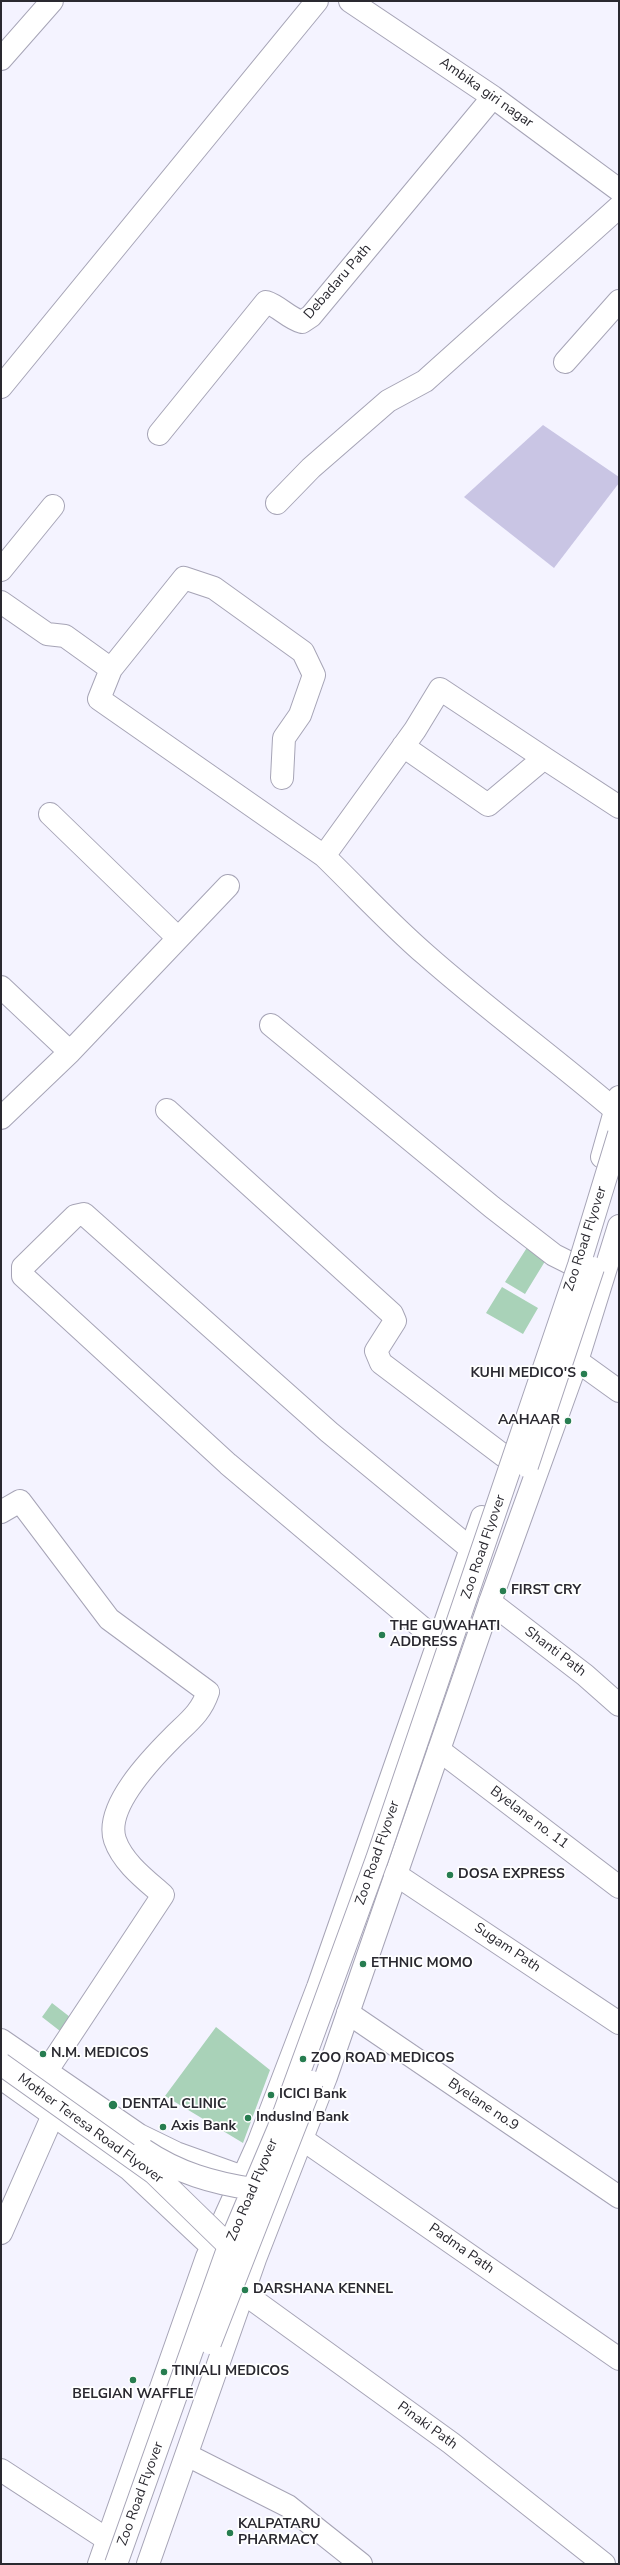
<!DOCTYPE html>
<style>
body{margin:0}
#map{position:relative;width:620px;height:2565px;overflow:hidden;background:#f4f3ff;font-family:"Nunito Sans",sans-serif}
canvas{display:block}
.frame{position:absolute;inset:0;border:2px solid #2a2930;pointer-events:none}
</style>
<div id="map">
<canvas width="620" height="2565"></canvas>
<div class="frame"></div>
</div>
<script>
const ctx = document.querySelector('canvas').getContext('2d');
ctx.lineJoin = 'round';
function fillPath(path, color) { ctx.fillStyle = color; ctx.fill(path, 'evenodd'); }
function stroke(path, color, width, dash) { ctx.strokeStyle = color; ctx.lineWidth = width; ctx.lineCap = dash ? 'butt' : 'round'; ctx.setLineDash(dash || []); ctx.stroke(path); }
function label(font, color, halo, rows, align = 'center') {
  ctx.font = font + ' "Nunito Sans",sans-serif'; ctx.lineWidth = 3.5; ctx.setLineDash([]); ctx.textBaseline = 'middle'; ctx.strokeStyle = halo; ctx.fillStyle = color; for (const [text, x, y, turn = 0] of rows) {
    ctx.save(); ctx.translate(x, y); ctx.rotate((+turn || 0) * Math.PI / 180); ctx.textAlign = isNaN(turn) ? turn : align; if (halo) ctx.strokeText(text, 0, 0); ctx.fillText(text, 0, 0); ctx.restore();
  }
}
fillPath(new Path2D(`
 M543,425l76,52v6l-65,85 -90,-71z`), '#c9c5e4');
fillPath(new Path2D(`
 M528,1246l19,12 -22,36 -20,-12z
 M502,1287l36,21 -15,26 -37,-21z
 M52,2003l18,14 -10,14 -18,-14z
 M216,2027l54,43 -27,73 -78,-47z`), '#a9d2b8');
const street = new Path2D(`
 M350,1l143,96 126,93
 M1,59l51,-58
 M565,362l54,-61
 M1,387l316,-386
 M159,434l107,-132c13,4 22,16 36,20l9,-6 182,-219
 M277,503l34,-35 77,-67 37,-20 194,-174
 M1,570l52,-64
 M1,602l46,32 18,2 46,33 73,-91 30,10 89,64 11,23 -14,40 -16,23 -2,40
 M111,669l-12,30 225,157 91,-126 25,-41 104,69
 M403,746l85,59 56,-47 75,49
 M50,814l128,124
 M324,856c34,33 66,68 102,99 61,54 127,102 189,155
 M1,987l69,65
 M271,1025l221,182 62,48 16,8
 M167,1110l225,204 3,7 -19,30 5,12 123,93
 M1,1118l69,-66 158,-166
 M562,1350l57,41
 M1,1512l19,-11 89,118 99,73c-7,21 -20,30 -35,45 -21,21 -69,70 -58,103 8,23 31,40 48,55l-117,177
 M490,1602l95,73 34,30
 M439,1642l-211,-178 -205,-188v-9l52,-51 9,-2 245,218 142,117
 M439,1750l180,137
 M395,1874l224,149
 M348,2013l271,184
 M302,2139l317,220
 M1,2233l52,-118
 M245,2294l206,149 153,121
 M187,2455l101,51 73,58
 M1,2470l107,70`);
const secondary = new Path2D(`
 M602,1157l17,-60
 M1,2040l138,95 37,18 81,29
 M1,2078l128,91 83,78 13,4
 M99,2564l108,-307 51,-113 60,-157 164,-470
 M148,2564l107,-305 71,-182 164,-475 87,-241 42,-135`);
stroke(street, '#a6a4b6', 24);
stroke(secondary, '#a6a4b6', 24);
stroke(street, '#fff', 22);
stroke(secondary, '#fff', 22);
const secondaryBridge = new Path2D(`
 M527,1466l66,-198
 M1,2064l153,109 75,73
 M144,2150c34,23 69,33 109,39
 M210,2343l102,-261
 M116,2564l113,-318 49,-116 99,-271 202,-594 40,-131`);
stroke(secondaryBridge, '#a6a4b6', 24, []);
stroke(secondaryBridge, '#fff', 22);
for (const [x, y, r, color] of [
 [584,1374,4,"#277d50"],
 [568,1421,4,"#277d50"],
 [503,1591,4,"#277d50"],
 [382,1635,4,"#277d50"],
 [450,1875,4,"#277d50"],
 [363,1964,4,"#277d50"],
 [43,2054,4,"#277d50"],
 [303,2059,4,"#277d50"],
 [271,2095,4,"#277d50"],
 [113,2105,5,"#277d50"],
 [248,2118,4,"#277d50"],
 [163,2127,4,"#277d50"],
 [245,2290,4,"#277d50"],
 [164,2372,4,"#277d50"],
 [133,2380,4,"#277d50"],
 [230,2533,4,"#277d50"]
]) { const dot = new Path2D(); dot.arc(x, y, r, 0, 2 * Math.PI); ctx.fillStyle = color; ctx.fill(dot); stroke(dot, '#fff', 1.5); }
label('14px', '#2a2930', '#fff', [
 ["Ambika giri nagar",486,93,35],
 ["Debadaru Path",338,282,-49],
 ["Zoo Road Flyover",586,1239,-72],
 ["Zoo Road Flyover",484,1547,-71],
 ["Shanti Path",555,1652,37],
 ["Byelane no. 11",529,1818,37],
 ["Zoo Road Flyover",378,1853,-71],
 ["Sugam Path",507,1948,34],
 ["Byelane no.9",483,2105,34],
 ["Mother Teresa Road Flyover",90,2129,36],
 ["Zoo Road Flyover",253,2190,-67],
 ["Padma Path",461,2249,35],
 ["Pinaki Path",427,2426,36],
 ["Zoo Road Flyover",141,2494,-70]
]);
label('bold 14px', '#2a2930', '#fff', [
 ["KUHI MEDICO'S",576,1374,"right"],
 ["AAHAAR",560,1421,"right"],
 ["FIRST CRY",511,1591],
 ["THE GUWAHATI",390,1627],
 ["ADDRESS",390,1643],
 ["DOSA EXPRESS",458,1875],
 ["ETHNIC MOMO",371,1964],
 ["N.M. MEDICOS",51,2054],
 ["ZOO ROAD MEDICOS",311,2059],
 ["ICICI Bank",279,2095],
 ["DENTAL CLINIC",122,2105],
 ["IndusInd Bank",256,2118],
 ["Axis Bank",171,2127],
 ["DARSHANA KENNEL",253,2290],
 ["TINIALI MEDICOS",172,2372],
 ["BELGIAN WAFFLE",133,2395,"center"],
 ["KALPATARU",238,2525],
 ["PHARMACY",238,2541]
], 'left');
</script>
